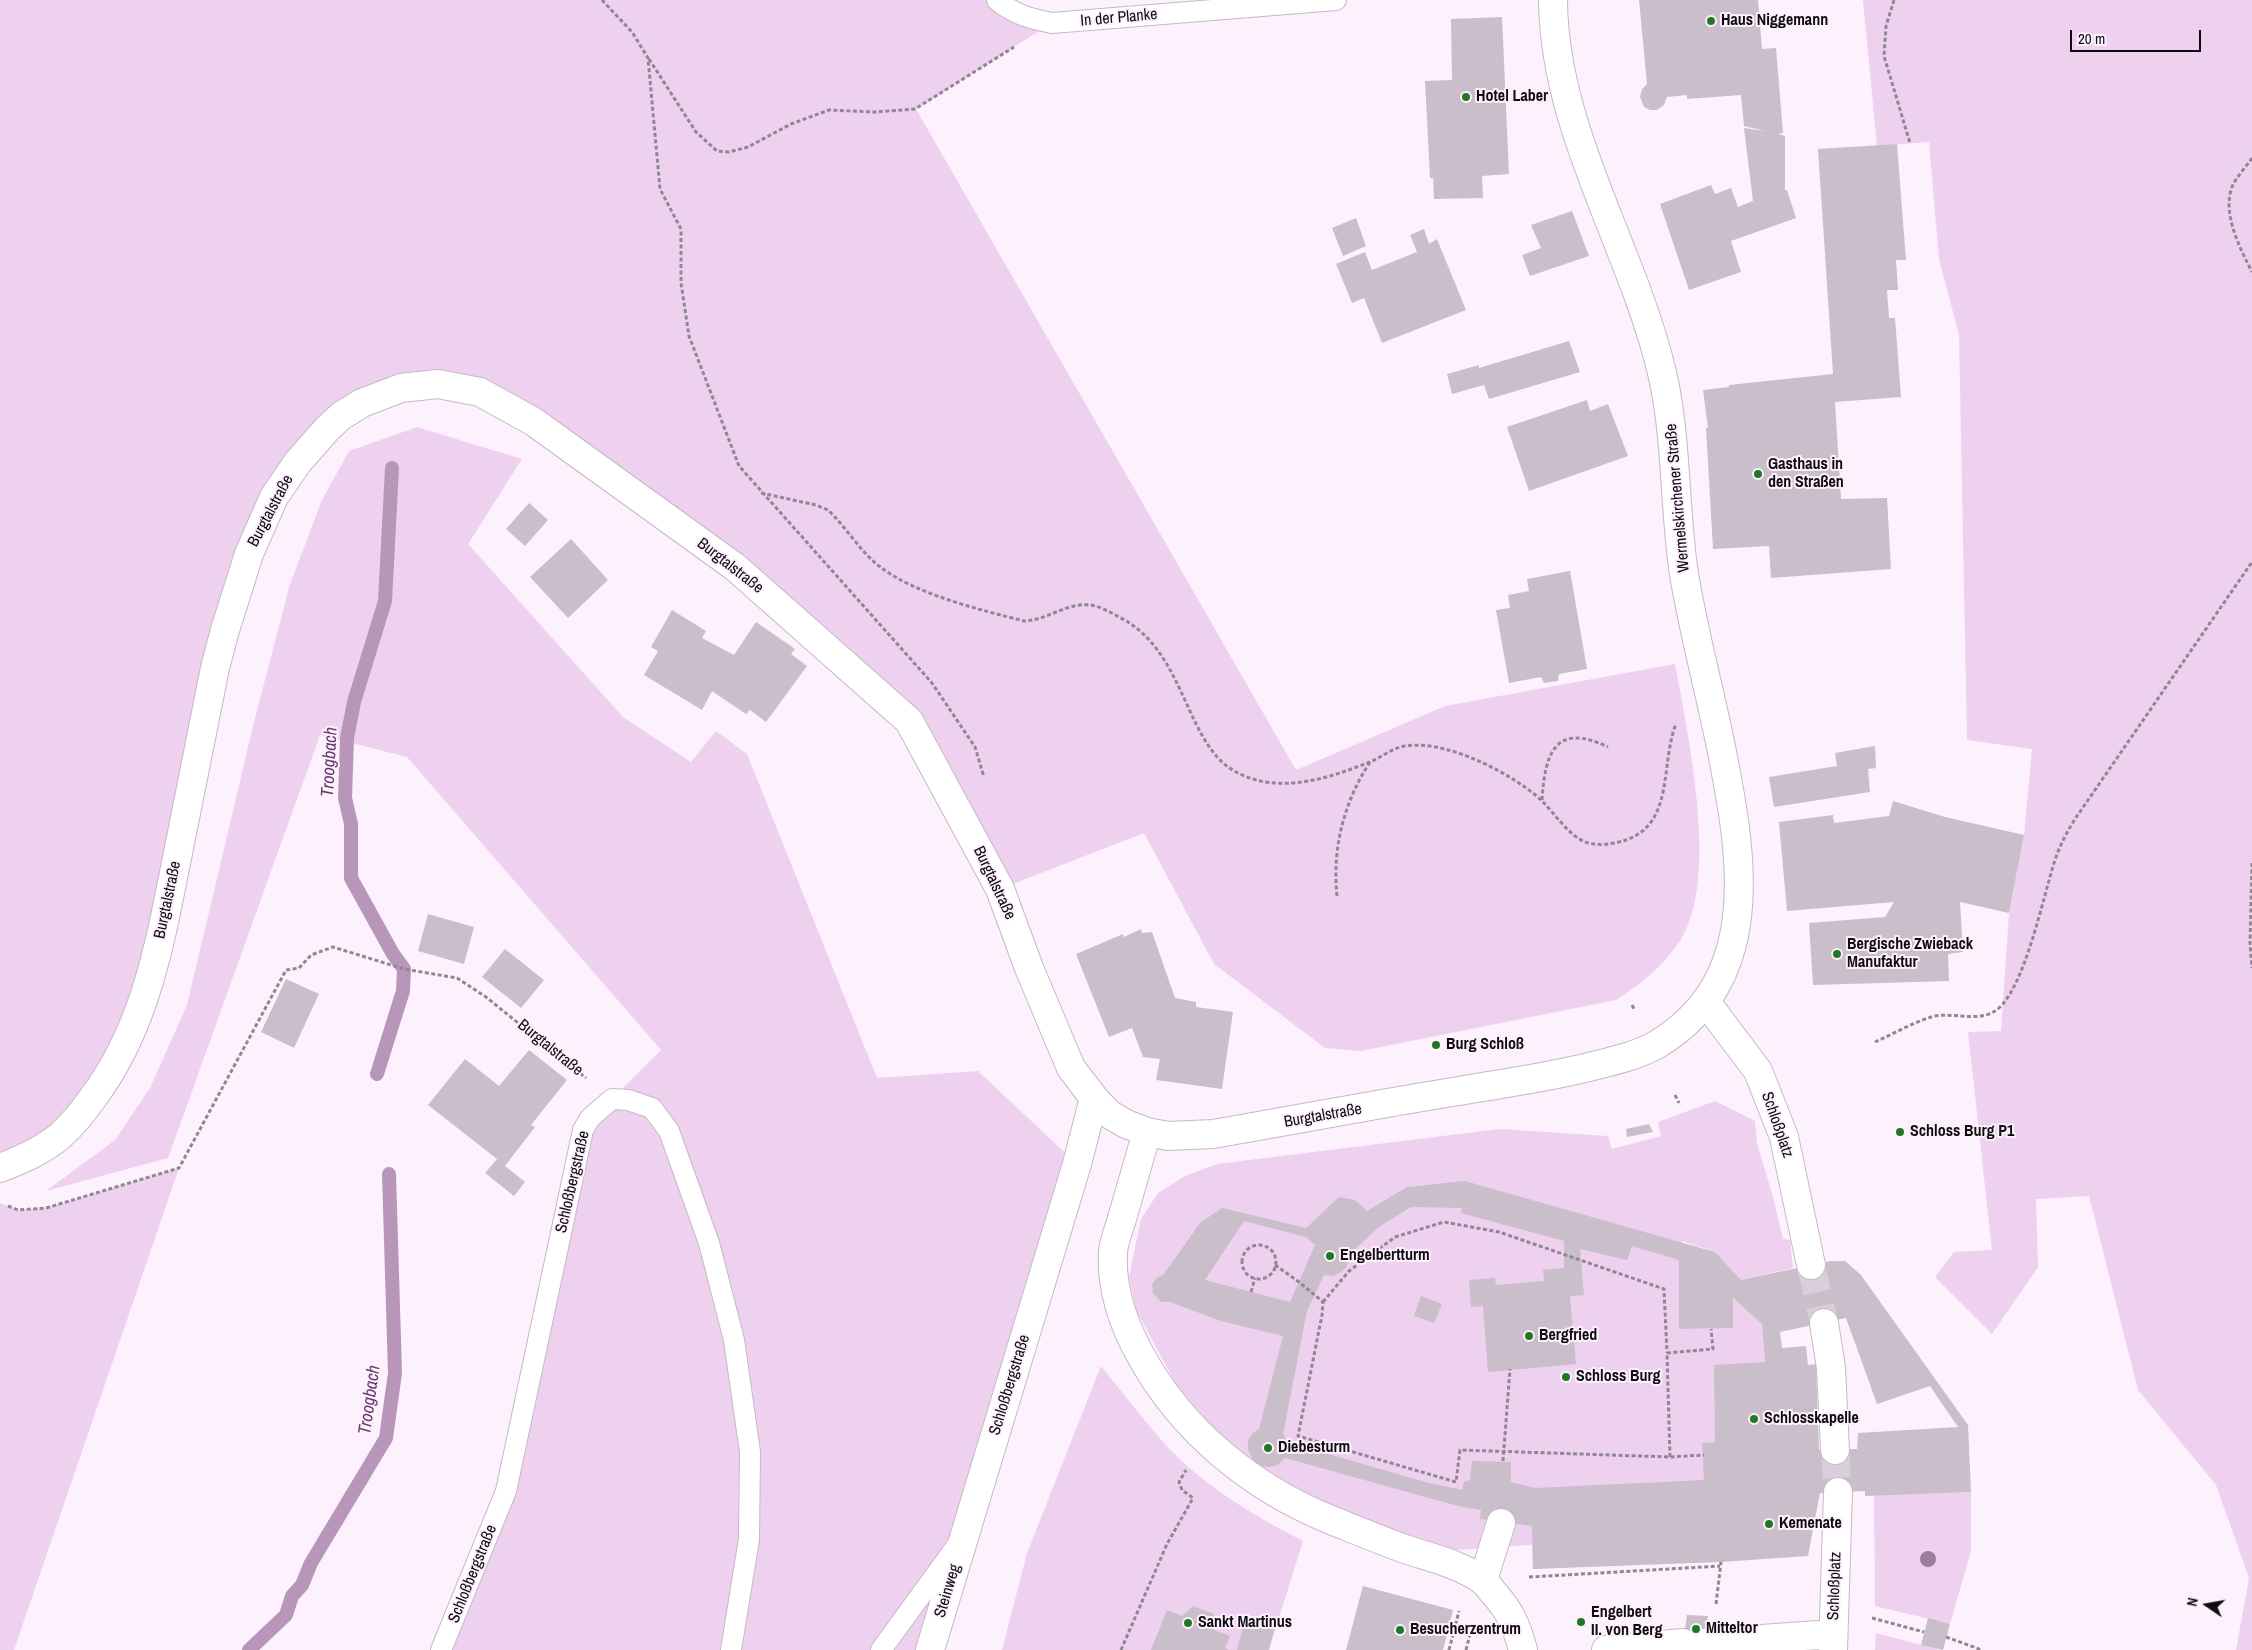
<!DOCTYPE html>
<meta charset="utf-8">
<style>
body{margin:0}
#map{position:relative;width:2252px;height:1650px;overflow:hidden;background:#fdf1fe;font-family:"Archivo Narrow",sans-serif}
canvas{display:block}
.north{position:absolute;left:2182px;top:1580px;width:50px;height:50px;-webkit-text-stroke:4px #fdf1fe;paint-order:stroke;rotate:282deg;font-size:14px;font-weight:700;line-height:20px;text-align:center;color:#0f0c10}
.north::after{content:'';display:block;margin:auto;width:18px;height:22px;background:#0f0c10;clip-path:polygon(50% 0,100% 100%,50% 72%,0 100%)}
.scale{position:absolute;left:2070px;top:30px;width:131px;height:22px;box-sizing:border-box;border:2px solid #0f0c10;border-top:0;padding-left:6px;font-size:15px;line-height:18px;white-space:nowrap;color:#0f0c10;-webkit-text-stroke:4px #fdf1fe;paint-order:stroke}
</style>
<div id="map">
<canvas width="2252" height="1650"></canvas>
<div class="north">N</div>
<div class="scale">20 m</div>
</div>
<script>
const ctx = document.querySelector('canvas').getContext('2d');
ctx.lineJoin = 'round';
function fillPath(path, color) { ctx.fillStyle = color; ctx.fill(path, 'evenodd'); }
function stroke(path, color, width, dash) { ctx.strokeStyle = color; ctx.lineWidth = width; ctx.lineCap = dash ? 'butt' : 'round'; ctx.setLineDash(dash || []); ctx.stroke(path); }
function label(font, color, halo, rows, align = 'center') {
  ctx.font = font + ' "Archivo Narrow",sans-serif'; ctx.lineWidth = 4; ctx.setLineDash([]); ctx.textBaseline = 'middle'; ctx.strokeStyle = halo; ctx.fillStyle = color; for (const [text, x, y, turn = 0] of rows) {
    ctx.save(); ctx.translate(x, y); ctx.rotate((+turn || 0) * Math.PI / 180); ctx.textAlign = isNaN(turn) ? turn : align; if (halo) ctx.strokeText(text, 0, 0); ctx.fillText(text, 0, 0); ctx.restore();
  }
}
fillPath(new Path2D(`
 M0,0h997l55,23 -136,86 380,661 149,-64 230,-42c13,71 45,216 5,277 -17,25 -39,43 -64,59l-255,51 -36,-3 -111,-84 -70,-131 -144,56 -91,-168 -375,-299 -96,-38 -97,32 -92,138 -87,375 -59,155 -103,84z
 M1863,0h389v1650h-16l13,-72 -33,-93 -78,-95 -49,-194 -53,3 2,68 -46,67 -57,-57 19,-25 38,-2 -24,-218 33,-1 8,-118 15,-78 8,-86 -65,-9 -8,-405 -20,-76 -10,-117 -52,4z
 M417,427l105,32 -54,85 155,173 68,45 25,-31 31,23 130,324 101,-7 99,93 -147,486h-489l65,-159 73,-345 33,-47 49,-49 -254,-293 -87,-22 -152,423 -122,33 69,-51 35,-52 37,-83 67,-283 36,-138 32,-84 27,-49z
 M1715,1101l40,20 2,22 16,54 10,42 7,1 3,28 -52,12 -26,-28 -33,-11 -3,19v69l40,-1 14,-30 29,26 3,38 -50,199 -182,8 -1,-24 -77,5 -47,-11 -140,-62 -48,-41 -43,-50 -41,-76 -7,-33 12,-58 17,-26 27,-17 32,-12 282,-35 109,7 4,13 49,-13 -3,-14z
 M179,1168l-165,482h-14v-447l18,7 28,-2z
 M1101,1366c21,26 41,52 63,77 38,42 89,72 139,98l-34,109h-267l25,-97z
 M1971,1492v59l-21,73 -75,-18 -1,-111z
 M1876,1633l64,17h-65z`), '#edd1ef');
stroke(new Path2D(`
 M377,1074l26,-83 1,-22 -11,-15 -42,-76v-54l-6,-26 2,-60 7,-36 31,-101 7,-133
 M249,1650l37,-35 6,-19 10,-11 9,-22 75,-125 9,-65 -6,-199`), '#b896ba', 14);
fillPath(new Path2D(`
 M1639,0h119l4,49 14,-1 7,85 -5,1 7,2v54h2l9,28 -65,23 10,31 -52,18 -29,-86 51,-19 4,9 16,-6 7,19 15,-6 -9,-73 21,3 -21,-5 -3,-31 -54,4v-4l-20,2 -3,8 -7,5h-7l-6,-3 -4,-10 2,-8 5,-5z
 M1502,17l7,157 -27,2 1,22 -49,1 -1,-21h-3l-5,-97 27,-1 -1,-61z
 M1897,144l9,116h-10l2,30h-11l2,28h6l6,79 -66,5 6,97 46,-1 4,71 -120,9 -2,-32 -56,3 -7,-121h2l-5,-38 26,-3v-2l104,-11 -15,-225z
 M1572,211l17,45 -59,20 -8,-21 19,-7 -10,-23z
 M1356,218l10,28 -23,10 -11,-28z
 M1424,229l5,15 8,-5 29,71 -84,33 -18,-45 -12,5 -16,-39 29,-12 7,18 45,-18 -7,-17z
 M1569,341l11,31 -91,27 -5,-14 -32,9 -5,-20 32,-9v3z
 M1587,400l3,11 18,-7 20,52 -99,35 -22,-64z
 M529,503l19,17 -23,26 -19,-17z
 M571,539l37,41 -40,38 -38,-41z
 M1570,571l17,98 -28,5 -1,7 -14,2 -3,-6 -32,6 -13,-73 14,-2 -2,-13 21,-4 -2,-12z
 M672,610l34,21 -4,7 32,17 22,-33 39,27 -4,5 16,12 -41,56 -16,-12 -4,4 -34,-23 -10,19 -58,-35 14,-24 -7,-4z
 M1875,746l1,22 -8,1 2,23 -96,15 -5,-30 68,-11 -2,-13z
 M1893,801l52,16 79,18 -15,78 -49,-11 3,50 -15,2 1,27 -136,4 -4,-62 76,-6 9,-15 -107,9 -8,-89 54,-7 1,8 55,-7z
 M428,914l46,13 -10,37 -46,-13z
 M1141,929l1,4 10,-1 23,66 21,4v5l37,5 -11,77 -66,-9 4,-21 -17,-2 -11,-29 -23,9 -33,-83 47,-20 1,3z
 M505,949l39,31 -23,28 -39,-31z
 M286,979l33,15 -25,54 -33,-16z
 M529,1050l38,30 -36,45 4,2 -30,39 20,16 -11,14 -29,-23 12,-14 -69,-54 37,-46 34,27z
 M1649,1124l4,8 -26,5 -1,-8z
 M1465,1181l250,71 26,28 89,-19h15l16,14 107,150 3,67 -106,4v-5l-45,2 -12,63 -87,6 -188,7 -1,-43 -52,-7 1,-9 -23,-4 -173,-48 -7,7 -8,2 -9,-1 -7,-4 -6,-12v-10l5,-7 6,-4 24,-93 -62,-15 -51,-19h-9l-8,-9 -1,-9 5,-6 7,-4 36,-51 22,-15 84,20 33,-31 16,3 12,11 40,-24zM1411,1207l51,1 -1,5 103,28v27l-21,2 1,11 -48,4 -1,-7 -26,2 2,27 12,-1 5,66 88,-8 -6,-68 14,-1 -4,-46 47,11 5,-14 47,14v69l54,-1v-30l29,26 3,38 -51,3 1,77 -13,1 2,37 -169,8 -24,-6v-20l-39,-1 -2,19 -6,2 -2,8 -37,-8 -138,-40 -4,-8 24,-123 17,-36 9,1 10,-5 4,-5 3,-12 30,-28zM1244,1221l62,16 9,8 -25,57 -85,-22zM1846,1318l31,86 53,-18 28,41 -100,6 -1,16 -38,1 -3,-86 -8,1 -2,-19 -24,2 -2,-16z
 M1421,1296l21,8 -8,19 -20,-7z
 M1363,1586l90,24 -10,40h-97z
 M1193,1606l21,8v16l16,6 -5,12 5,2h-79l16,-40 15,6z
 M1687,1615l21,1 -5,34h-21z
 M1928,1618l22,6 -7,26 -22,-5z
 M1244,1623l30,7 -5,20h-32z`), '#c9beca');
stroke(new Path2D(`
 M1811,1265l13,58
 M1835,1450l3,42`), '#d9cfda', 28, [28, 14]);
const lane = new Path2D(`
 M997,0c16,14 34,19 55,23l284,-23
 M441,1650l65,-159 77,-361 7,-12 22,-19 16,1 24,8 17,23 40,112 25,97 16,112 -1,87 -18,111
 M881,1650l75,-103`);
const street = new Path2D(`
 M1706,1002l52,69 26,66 27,128
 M1147,1132c-8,28 -16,55 -24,83 -3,12 -9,25 -10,37 -2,36 10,72 28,104 41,75 111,132 190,164 25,10 49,20 74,29 26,9 55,15 77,31 4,3 7,7 10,11 18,20 24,33 31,59
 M1824,1323l7,45 4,82
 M1483,1580l18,-57
 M1704,1643l129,-9
 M930,1650l147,-486 17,-66
 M1606,1650l77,-7
 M1833,1650l5,-158`);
const secondary = new Path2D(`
 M0,1168c21,-8 42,-17 60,-32 12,-11 23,-24 32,-37 54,-71 68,-157 85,-241 13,-63 25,-127 38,-190l10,-38 24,-76 25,-57 24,-35 29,-33 14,-13 21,-13 39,-15 37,-4 42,8 54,30 201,145 174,154 91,168 29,79 42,100 23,30 15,16 17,10 21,8 21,4 45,-2c82,-14 164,-30 246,-43 46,-8 93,-14 138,-26 20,-5 41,-10 59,-20 107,-63 87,-185 67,-288 -12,-62 -29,-122 -39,-183 -11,-72 -6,-146 -26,-217 -32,-119 -104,-231 -105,-357`);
stroke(lane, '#c5b9c5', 22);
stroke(street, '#c5b9c5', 30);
stroke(secondary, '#c5b9c5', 30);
stroke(new Path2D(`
 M602,0l30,32 16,26 12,131 21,40v54l8,53 50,130 193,217 43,64 9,30
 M1894,0l-8,26 -2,30 26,87
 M649,59l47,73 21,19 12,1 19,-5 43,-23 38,-14 45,2 41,-3 99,-62
 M2252,158c-6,9 -16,19 -20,29 -10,27 8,61 20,85
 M761,493l55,12 12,5c18,17 31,40 51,56 35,28 102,44 145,55 24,-1 43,-19 67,-16 10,2 19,7 28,12 69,34 65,132 121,157 42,20 89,4 130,-12 12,-5 22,-14 35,-16 14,-2 30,0 43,4 29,7 74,31 95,52 12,12 24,31 40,39 12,6 31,3 43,-1 49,-17 34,-77 50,-116
 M1542,800c3,-45 12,-79 66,-53
 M2252,863l-2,80 2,25
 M1337,896c-5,-48 7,-94 33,-134
 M1632,1005l2,4
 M1875,1042c18,-8 37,-19 56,-25 20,-6 45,6 64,-6 29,-18 49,-118 60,-151 5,-15 12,-28 20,-41l177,-257
 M1675,1095l4,8
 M8,1206l10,4 28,-2 133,-40 107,-198 13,-2 12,-13 22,-8 71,22 53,9 29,19 100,81
 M1242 1262a17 17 0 1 1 34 0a17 17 0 1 1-34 0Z
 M1275,1265l24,17 24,20 -1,13 -24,121 158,46 4,-32 210,7 34,-2
 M1251,1292l4,-14
 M1323,1302l26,-31 46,-34 49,-15 55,10 165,57 3,64
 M1670,1457l-3,-104 46,-4 -2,-20
 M1503,1461l7,-92
 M1529,1577l191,-11
 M1716,1604l5,-42
 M1872,1618l52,14
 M1946,1637l36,13
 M1121,1650l46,-106 26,-46 -11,-8 -3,-8 7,-12
 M1449,1650l10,-39
 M1466,1650l6,-24`), '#8f8890', 3, [4, 2.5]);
stroke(lane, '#fff', 20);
stroke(street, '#fff', 28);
stroke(secondary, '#fff', 28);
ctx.fillStyle = '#9b7e9e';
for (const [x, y] of [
 [1928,1559]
]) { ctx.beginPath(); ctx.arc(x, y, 8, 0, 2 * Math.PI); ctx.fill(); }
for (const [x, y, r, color] of [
 [1711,21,5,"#217824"],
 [1466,97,5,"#217824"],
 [1758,474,5,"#217824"],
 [1837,954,5,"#217824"],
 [1436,1045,5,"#217824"],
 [1900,1132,5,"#217824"],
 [1330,1256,5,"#217824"],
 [1529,1336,5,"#217824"],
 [1566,1377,5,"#217824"],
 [1754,1419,5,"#217824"],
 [1268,1448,5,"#217824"],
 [1769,1524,5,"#217824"],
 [1581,1622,5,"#217824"],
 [1188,1623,5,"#217824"],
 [1696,1629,5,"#217824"],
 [1400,1630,5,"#217824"]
]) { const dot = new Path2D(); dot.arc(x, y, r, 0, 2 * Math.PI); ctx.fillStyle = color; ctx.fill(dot); stroke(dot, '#fdf1fe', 2); }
label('16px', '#0f0c10', '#fdf1fe', [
 ["In der Planke",1119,18,-5],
 ["Wermelskirchener Straße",1678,498,-95],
 ["Burgtalstraße",271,511,-62],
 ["Burgtalstraße",730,566,38],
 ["Burgtalstraße",994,883,65],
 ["Burgtalstraße",168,900,-78],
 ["Burgtalstraße",550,1048,39],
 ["Burgtalstraße",1323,1116,-10],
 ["Schloßplatz",1777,1125,71],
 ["Schloßbergstraße",573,1182,-77],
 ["Schloßbergstraße",1010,1385,-73],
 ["Schloßbergstraße",473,1574,-68],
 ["Schloßplatz",1835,1586,-88],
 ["Steinweg",948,1591,-73]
]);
label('bold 16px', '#0f0c10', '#fdf1fe', [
 ["Haus Niggemann",1721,21],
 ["Hotel Laber",1476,97],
 ["Gasthaus in",1768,465],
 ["den Straßen",1768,483],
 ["Bergische Zwieback",1847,945],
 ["Manufaktur",1847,963],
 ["Burg Schloß",1446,1045],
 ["Schloss Burg P1",1910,1132],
 ["Engelbertturm",1340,1256],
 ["Bergfried",1539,1336],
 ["Schloss Burg",1576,1377],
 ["Schlosskapelle",1764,1419],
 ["Diebesturm",1278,1448],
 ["Kemenate",1779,1524],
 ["Engelbert",1591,1613],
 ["II. von Berg",1591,1631],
 ["Sankt Martinus",1198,1623],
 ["Mitteltor",1706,1629],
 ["Besucherzentrum",1410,1630]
], 'left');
label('italic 18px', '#663a6b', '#fdf1fe', [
 ["Troogbach",330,762,-87],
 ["Troogbach",370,1400,-82]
]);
</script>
